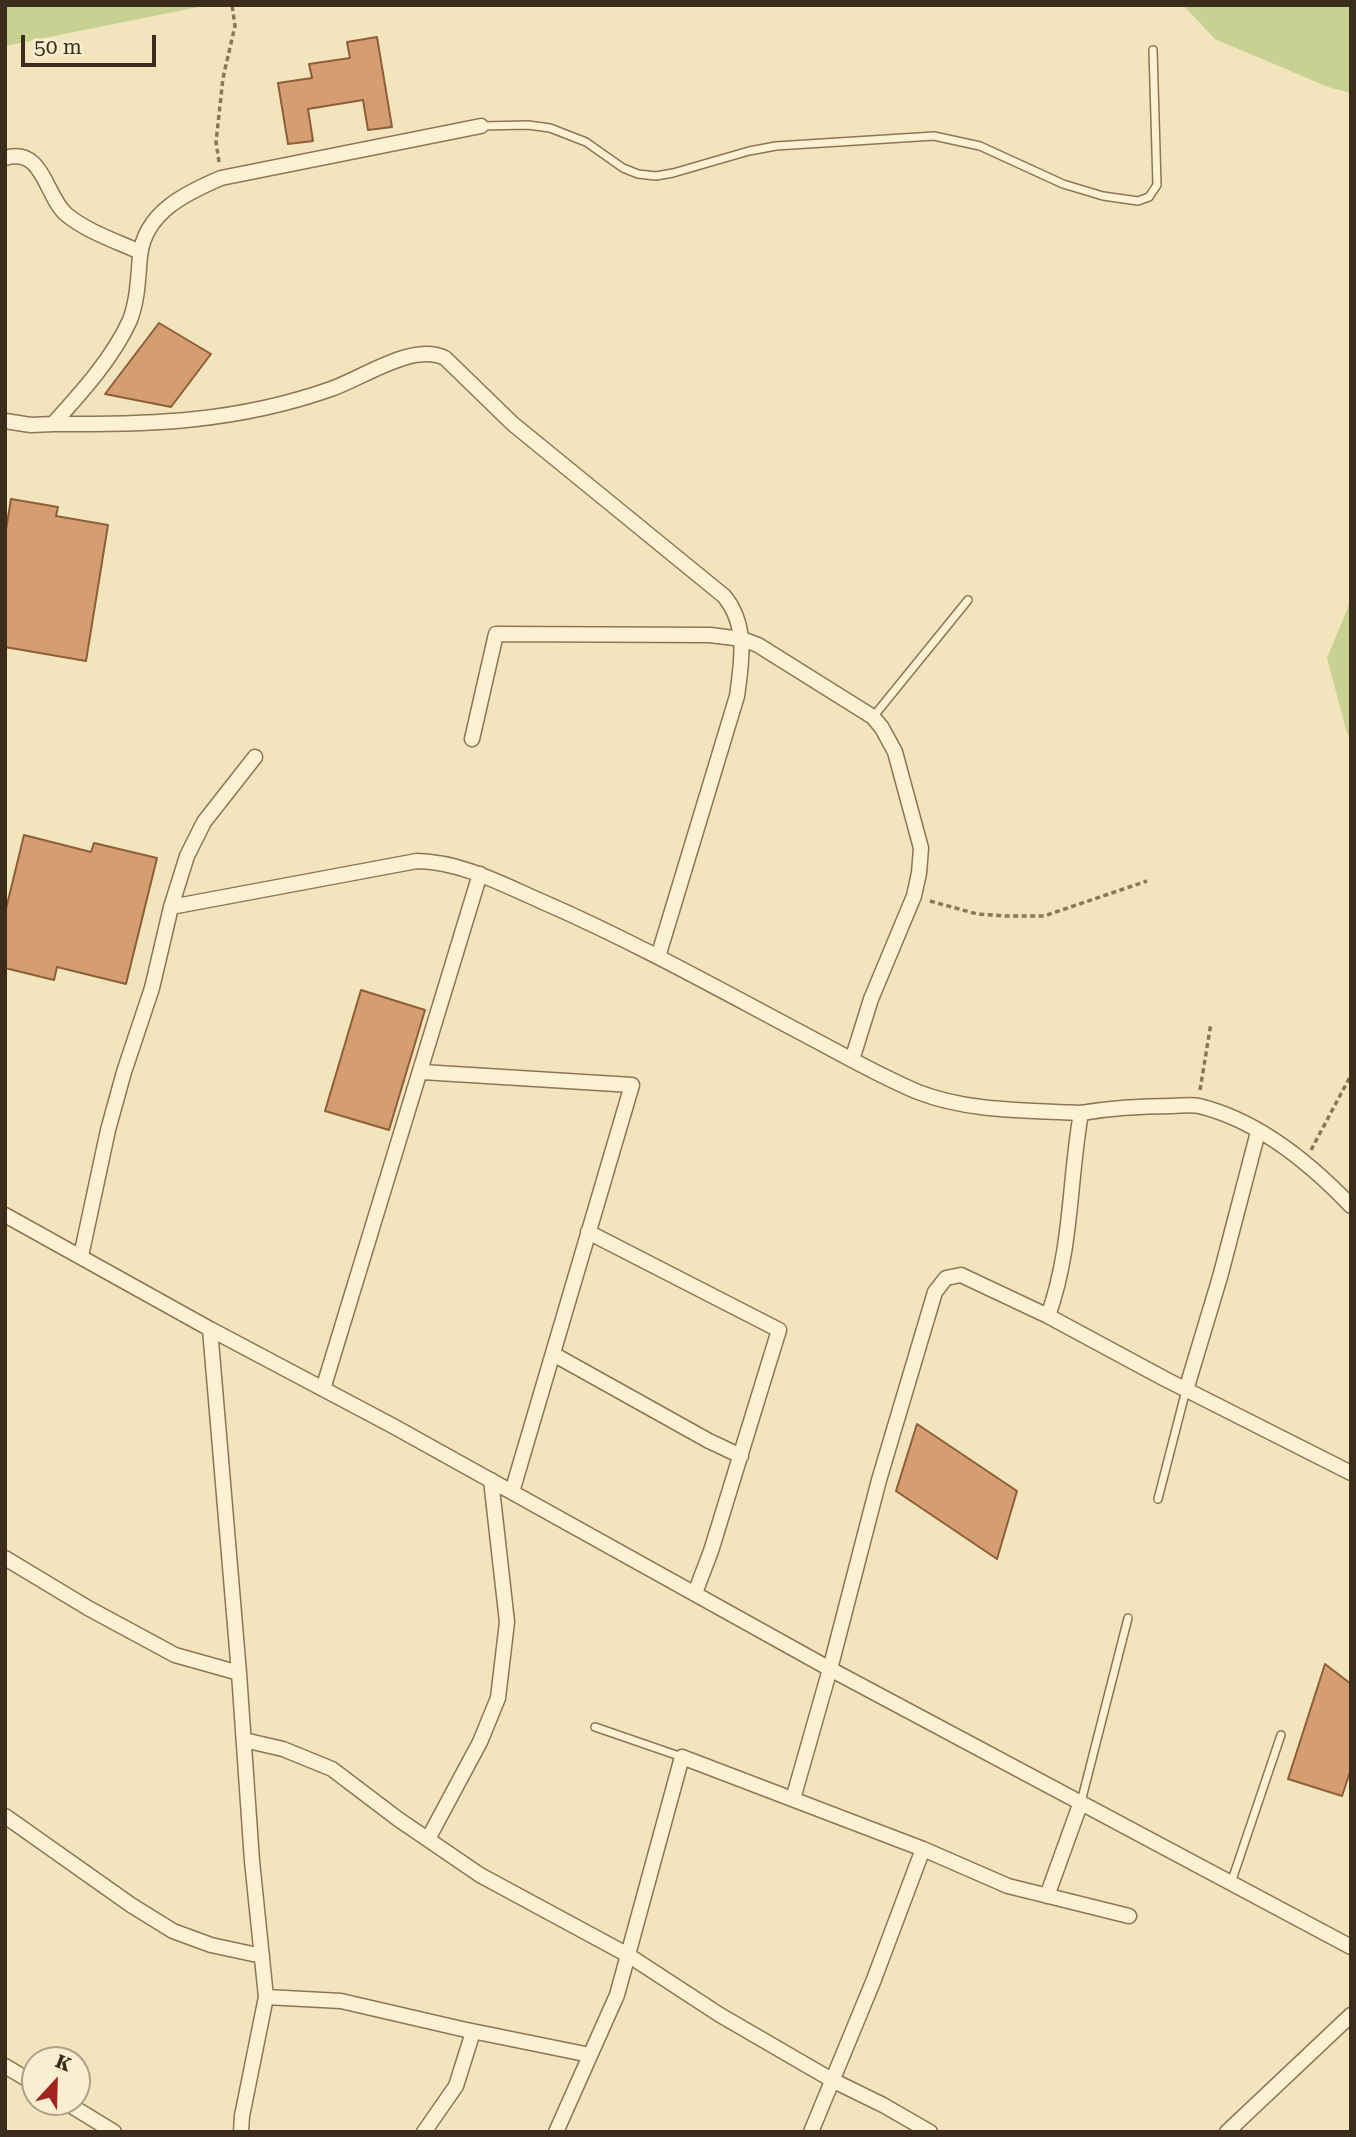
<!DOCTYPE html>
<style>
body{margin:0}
#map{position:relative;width:1356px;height:2137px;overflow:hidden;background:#f2e5be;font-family:"Roboto Serif",serif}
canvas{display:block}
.frame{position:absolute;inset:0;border:7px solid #3b2c1b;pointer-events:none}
.north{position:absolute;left:21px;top:2046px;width:70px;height:70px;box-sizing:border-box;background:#f9eecf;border:2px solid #ada087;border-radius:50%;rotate:22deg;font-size:19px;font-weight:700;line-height:28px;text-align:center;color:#3b2c1b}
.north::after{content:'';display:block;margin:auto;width:24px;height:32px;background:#a2231f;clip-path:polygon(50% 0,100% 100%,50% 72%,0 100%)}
.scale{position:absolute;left:21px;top:35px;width:135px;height:32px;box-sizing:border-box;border:4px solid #3b2c1b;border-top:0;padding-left:9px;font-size:21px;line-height:24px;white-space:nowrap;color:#3b2c1b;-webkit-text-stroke:5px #f9eecf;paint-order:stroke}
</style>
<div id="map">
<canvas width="1356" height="2137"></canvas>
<div class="frame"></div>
<div class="north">K</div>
<div class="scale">50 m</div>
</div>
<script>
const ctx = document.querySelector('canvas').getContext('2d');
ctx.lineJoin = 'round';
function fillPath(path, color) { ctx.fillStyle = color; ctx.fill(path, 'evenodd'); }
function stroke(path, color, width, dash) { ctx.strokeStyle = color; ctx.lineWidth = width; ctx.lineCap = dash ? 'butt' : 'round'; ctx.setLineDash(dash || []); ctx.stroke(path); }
fillPath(new Path2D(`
 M5,5h203l-203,41z
 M1183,5h168v88l-23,-6 -113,-48z
 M1351,600v138l-4,-5 -20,-75z`), '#c7d191');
const building = new Path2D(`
 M377,37l15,90 -24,3 -5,-30 -55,9 5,32 -25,3 -10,-61 34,-5 -3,-14 41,-6 -3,-16z
 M159,323l52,31 -40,53 -66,-13z
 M11,499l47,8 -2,9 52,9 -22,136 -81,-14v-111z
 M24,835l67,17 3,-9 63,15 -31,126 -69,-17 -3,13 -49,-12v-55z
 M361,990l64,20 -36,120 -64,-19z
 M917,1424l100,67 -20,68 -101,-68z
 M1325,1664l26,20v85l-9,27 -54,-17z`);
fillPath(building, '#d59e70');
stroke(building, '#8e5e38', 2);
const lane = new Path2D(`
 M481,126l47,-1 22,3 36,14 37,26 15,6 18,2 17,-3 76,-22 27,-5 158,-10 46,10 83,38 40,12 35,5 11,-4 8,-12 -4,-135
 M873,717l95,-117
 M1158,1499l28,-109
 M595,1727l87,30
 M1081,1802l47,-184
 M1231,1883l50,-148`);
const street = new Path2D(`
 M5,158c39,-12 40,39 62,57 21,17 49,26 73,37
 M5,421l26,4 22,-1c28,-31 60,-66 77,-104 8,-21 8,-43 10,-64 5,-44 46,-63 81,-78l260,-52
 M53,424c98,1 184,-2 278,-35 32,-11 82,-47 114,-31l68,66 211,172c24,29 18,65 13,100l-79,261
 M472,739l24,-105 214,1 32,4 16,6 115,72 9,11 13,24 26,96 -2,25 -5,23 -43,103 -19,61
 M171,907l16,-51 17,-34 51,-65
 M422,1072l210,13 -120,407
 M1351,1206c-40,-42 -94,-86 -152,-100 -8,-2 -18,0 -27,0 -31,0 -61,2 -91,7 -12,68 -9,137 -33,203l117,63 186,94
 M5,1215l205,114
 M588,1232l191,98 -68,221 -16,42
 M81,1256l27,-126 16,-58 28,-84 19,-81 246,-46c45,1 85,23 126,41 92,40 181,90 270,137 34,18 69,38 105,53 51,20 109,18 163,21
 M553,1354l156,87 32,15
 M323,1389l157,-515
 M1186,1390l34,-113 38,-145
 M5,1558l83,50 87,47 64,18 13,188 14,136
 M239,1673l-29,-344 183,97 437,243 521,278
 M244,1740l39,9 49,20 66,50 82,56 148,80 92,60 112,65 51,25 47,27
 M793,1799l37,-130 49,-189 56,-188 11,-14 15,-3 87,41
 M5,1816l126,89 42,26 38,14 51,11
 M428,1839l52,-97 18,-44 9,-76 -16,-142
 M923,1849l85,37 121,30
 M1047,1896l34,-94
 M5,2066l30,18
 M65,2102l49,30
 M241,2132l1,-16 24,-119 75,4 121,28 128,26
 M424,2132l32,-46 17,-54
 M556,2132l61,-137 65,-238 241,92 -50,133 -62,150
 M1227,2132l124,-117`);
stroke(lane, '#8d7555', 10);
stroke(street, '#8d7555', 17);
stroke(new Path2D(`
 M219,162l-3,-20 7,-64 12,-52 -3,-21
 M930,901l47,13 29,2h38l103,-35
 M1200,1090l11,-67
 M1311,1150l40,-75`), '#8d7555', 3.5, [5, 3.5]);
stroke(lane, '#fcf1d2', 7);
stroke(street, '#fcf1d2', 14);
</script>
